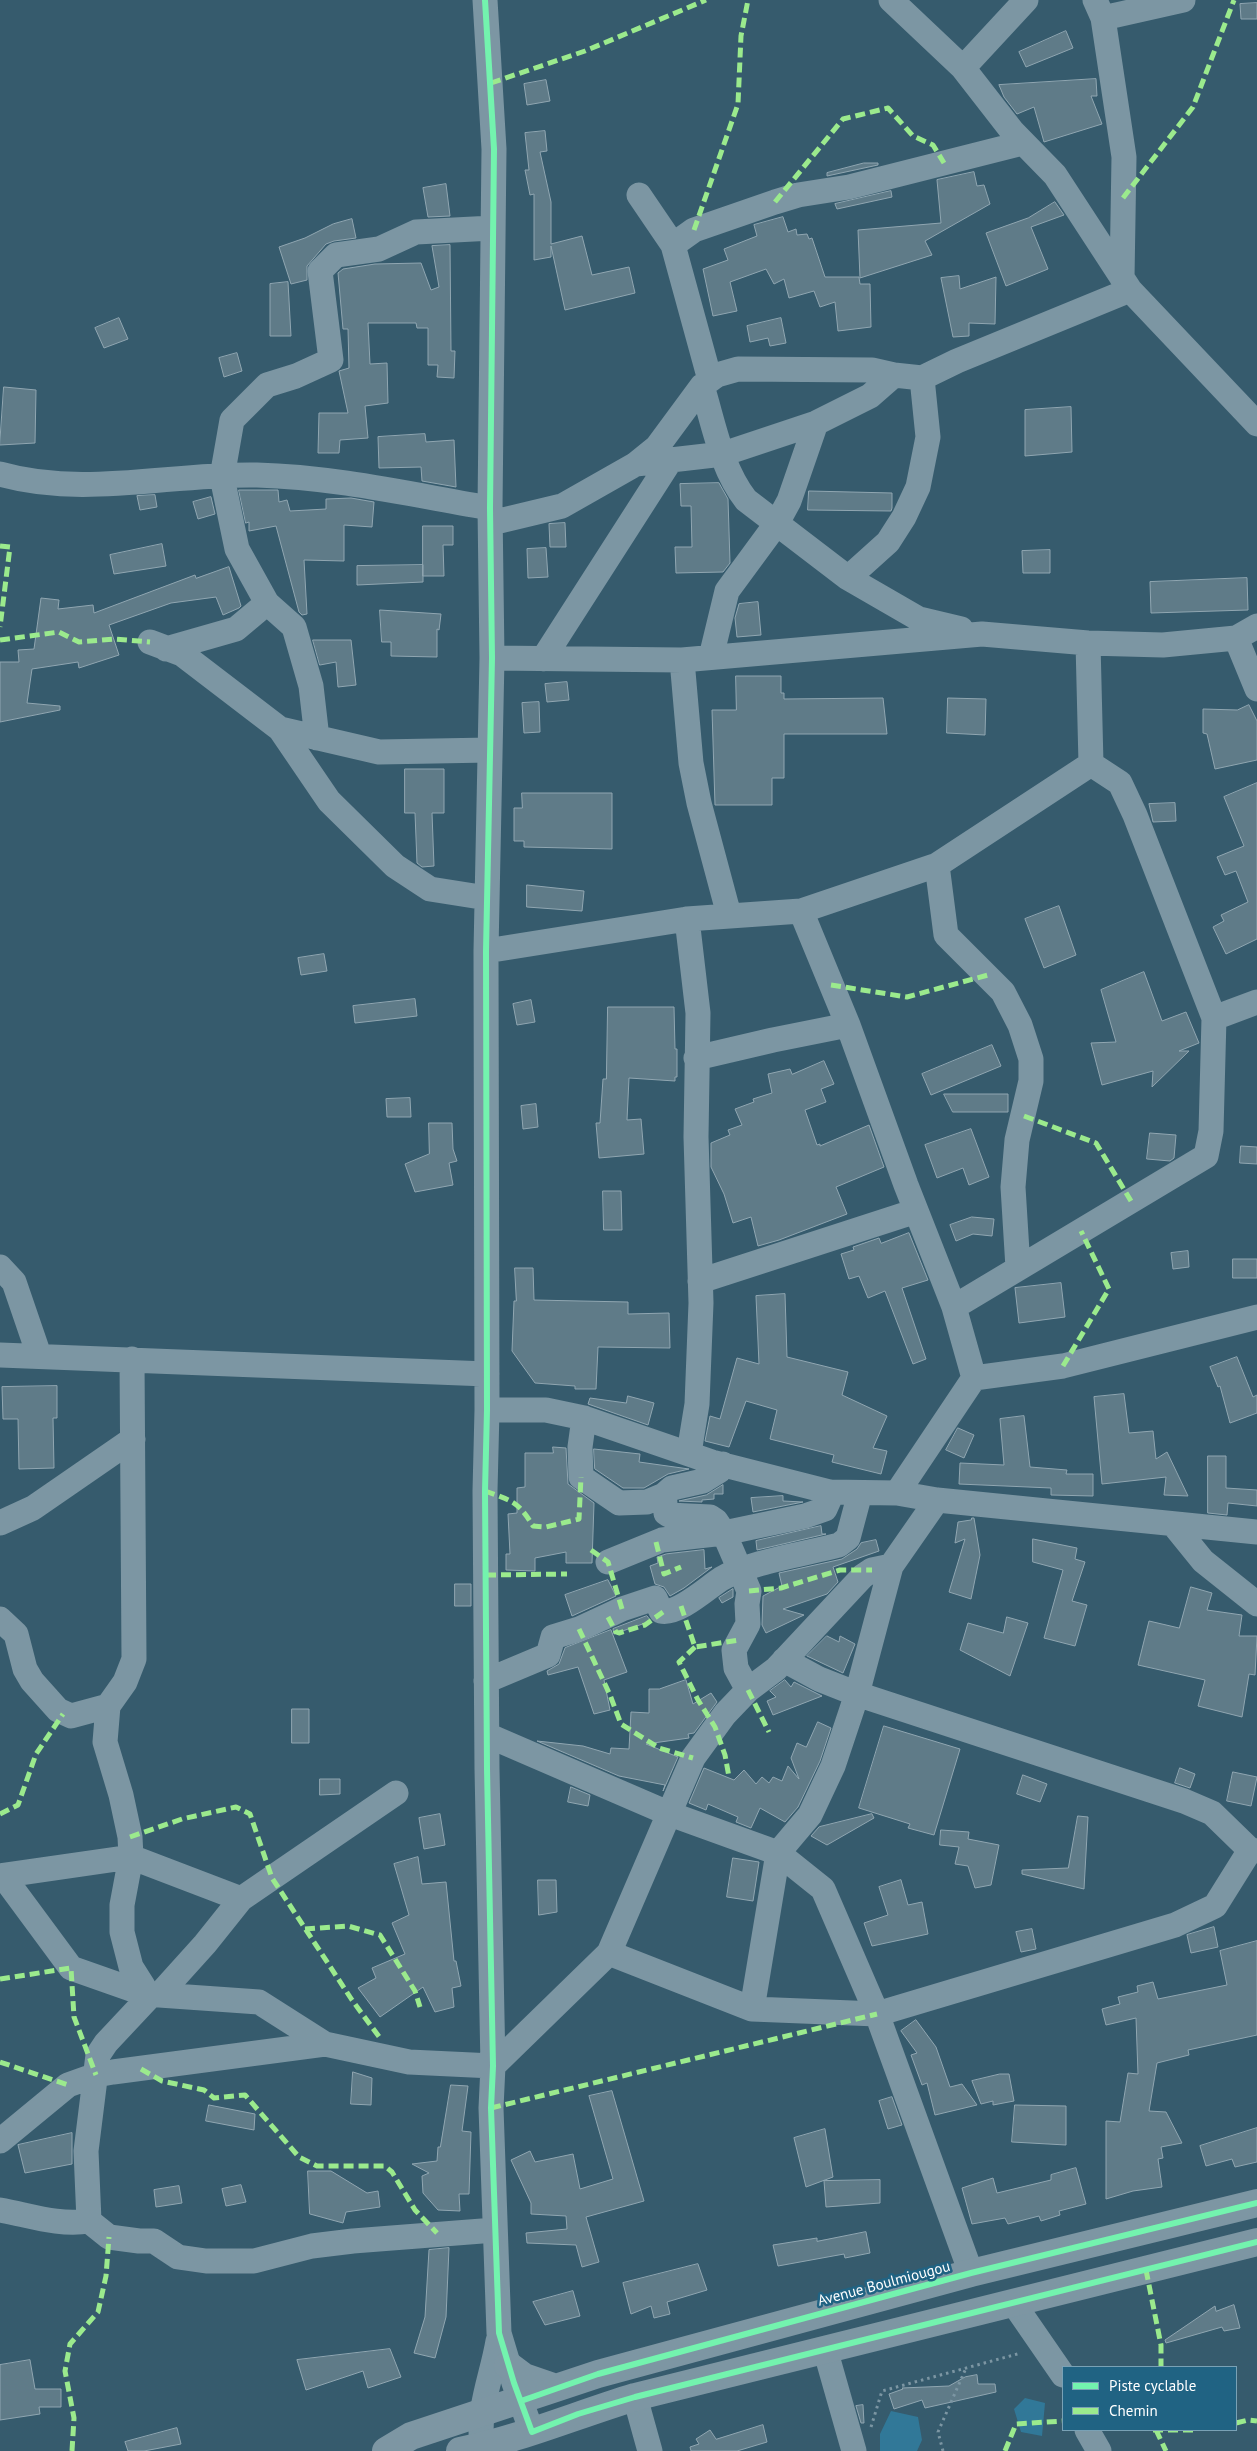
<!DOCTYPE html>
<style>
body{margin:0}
#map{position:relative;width:1257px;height:2451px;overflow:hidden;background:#365b6d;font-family:"PT Sans",sans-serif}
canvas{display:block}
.legend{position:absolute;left:1062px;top:2366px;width:175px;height:65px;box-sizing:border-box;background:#206383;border:1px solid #79a1b5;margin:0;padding:6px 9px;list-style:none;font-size:15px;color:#fff}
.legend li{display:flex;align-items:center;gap:10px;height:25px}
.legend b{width:25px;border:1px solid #79a1b5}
</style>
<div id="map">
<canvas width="1257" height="2451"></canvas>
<ul class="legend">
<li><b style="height:6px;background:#73f3ae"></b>Piste cyclable</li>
<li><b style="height:6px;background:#9bea8d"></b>Chemin</li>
</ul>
</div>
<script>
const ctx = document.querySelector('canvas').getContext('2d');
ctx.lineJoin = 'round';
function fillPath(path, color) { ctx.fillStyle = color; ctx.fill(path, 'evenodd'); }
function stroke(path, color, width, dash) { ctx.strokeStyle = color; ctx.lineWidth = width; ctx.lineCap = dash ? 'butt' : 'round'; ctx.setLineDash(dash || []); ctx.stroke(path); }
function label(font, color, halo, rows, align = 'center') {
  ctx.font = font + ' "PT Sans",sans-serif'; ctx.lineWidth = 5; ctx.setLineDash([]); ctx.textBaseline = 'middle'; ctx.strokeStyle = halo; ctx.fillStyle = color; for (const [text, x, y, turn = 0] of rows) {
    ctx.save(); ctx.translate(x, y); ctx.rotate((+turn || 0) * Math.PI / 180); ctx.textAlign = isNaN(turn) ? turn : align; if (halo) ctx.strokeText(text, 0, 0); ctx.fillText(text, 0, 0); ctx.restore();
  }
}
fillPath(new Path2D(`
 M1025,2398l20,5 -3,33 -21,-4 -7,-23z
 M891,2411l27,6 4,23 -5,11h-37v-17z`), '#317898');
const building = new Path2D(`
 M1257,3v16h-16l-1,-15z
 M1066,31l7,17 -47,19 -7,-15z
 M1096,79l1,17h-6l11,28 -58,18 -10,-35 -17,7 -13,-17 -5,-12z
 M546,80l4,21 -23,4 -3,-21z
 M545,131l2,20 -7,1 11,50v42l31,-8 10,39 37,-8 6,26 -70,17 -14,-64v11l-17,3v-66l-4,1 -5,-25h4l-4,-37z
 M864,163h14v2l-51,11v-3z
 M974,172l3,14 7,-1 6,19 -65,37 7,14 -72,23 -2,-48 83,-7 -4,-43z
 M446,184l4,32 -22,1 -5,-29z
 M891,191l1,6 -55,12 -2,-5z
 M1055,202l9,13 -33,12 17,42 -42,17 -20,-53 42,-15z
 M783,217l5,15 8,-3 1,6 10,-1 2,5 3,-1 13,39h34l1,7h10l1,43 -33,4 -3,-29 -15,5 -6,-16 -25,7 -5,-19 -10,5 -8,-15 -36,13 7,29 -24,5 -10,-47 25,-9 -4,-11 33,-13 -3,-11z
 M352,219l4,19 -22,3 -8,3 -19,22v14l-16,4 -12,-37 26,-9 28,-14z
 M450,245l1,106h4l-1,27 -17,-1 1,-12h-10v-37h-11l-1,-5h-48l2,41 17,-1 1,40 -23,3 3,32 -28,2 -1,13h-21l1,-40h29l-9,-42 10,-3 -1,-39h-5l-5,-56 5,-4 32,-5 46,-1 10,27 8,-3 -7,-41z
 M959,276l1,13 36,-12 -1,47 -26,-1v13l-16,1 -12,-59z
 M288,282l3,54h-21v-52z
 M119,318l9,21 -24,9 -9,-20z
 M781,318l5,25 -16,3 -2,-8 -18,4 -3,-16z
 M237,353l5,18 -18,6 -5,-19z
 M4,387l32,3 -1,53 -35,2z
 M1071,407l1,45 -47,4v-46z
 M425,434l1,8 28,-2 2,47 -34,-6 -1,-14 -42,1 -1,-31z
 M719,483l9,16 2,64 -7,9 -47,1 -1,-26h17l-1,-41h-10l-1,-22z
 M239,490h39l1,12 8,-2 3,11 36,-2v-10l25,-1 23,4 -2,25 -28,-2v36l-40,-1 3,54 -5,1 -3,-3 -23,-86 -27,5v-9l-3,1z
 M809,491l83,2v15l-1,3 -83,-1z
 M155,495l2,12 -17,3 -3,-14z
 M211,497l4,17 -17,5 -5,-17z
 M565,523l1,24h-16l-1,-23z
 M423,526h30v19h-10l1,31h-21z
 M162,544l4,22 -52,8 -4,-19z
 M546,548l2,29 -20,1 -1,-29z
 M1050,550v23h-27l-1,-22z
 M423,565v17l-66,3v-19z
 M229,567l12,39 -2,2 -16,7 -7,-18 -45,6 -62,22 10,30 -40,13 -1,-6 -46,7 -5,34 33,3v4l-60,12v-60h19l-1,-12 16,-1 7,-51 18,2 -1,9 35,-4 1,8 101,-38 1,3z
 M1247,578l1,32 -97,3 -1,-31z
 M758,602l3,33 -24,2 -2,-19 4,-14z
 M380,610l61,4 -2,16 -2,-1v28l-46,-1v-14h-9z
 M313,640h38l5,45 -18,2 -2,-25 -16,3z
 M736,676h45v17h3v6l99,-1 4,36h-103v44h-12v27h-57l-3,-95h24z
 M567,682l2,18 -22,2 -2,-18z
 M948,698l38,1 -1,36 -38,-2z
 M539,702l1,30 -16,1 -2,-30z
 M1249,705l8,16v39l-42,9 -8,-35 -4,-1v-24l34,1z
 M405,769h39v44h-12l2,53 -12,1 -5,-4 -2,-50h-10z
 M1257,783v156l-31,15 -13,-27 11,-6 -3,-6 27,-13 -12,-31 -11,4 -8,-18 27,-11 -20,-49z
 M522,793h90v56l-88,-2v-6h-10v-33h8z
 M1175,803l1,18 -23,1 -4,-18z
 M527,885l57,6 -2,20 -55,-4z
 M1059,906l17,49 -32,13 -19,-49z
 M324,954l3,17 -26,4 -3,-17z
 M1144,972l18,49 24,-9 13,31 -20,8h10l-37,36 1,-16 -51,14 -11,-42 25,-1 -15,-52z
 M415,999l2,17 -62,7 -2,-17z
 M531,1000l4,22 -18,3 -4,-21z
 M608,1007h66l1,42h2v28h-2v4l-46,-3 -2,42 14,-1 3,35 -45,4 -3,-35h4l3,-44h3z
 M992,1045l9,21 -70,29 -9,-21z
 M824,1061l10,23 -13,5 5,13 -21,8 12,35 3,-1v2l49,-21 15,42 -48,20 11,27 -68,26 -21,6 -7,-29 -18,6 -9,-29 -13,-27v-24l19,-8 -2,-5 14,-5 -7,-16 19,-7 -1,-3 19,-6 -4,-19 22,-5 2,5z
 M944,1094h64v18h-55z
 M410,1098l1,19h-24l-1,-18z
 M536,1104l2,23 -15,2 -2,-23z
 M429,1123h23l1,26 4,12 -8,2 4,22 -38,7 -10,-28 24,-10z
 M971,1129l18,48 -20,8 -6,-17 -26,10 -12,-33z
 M1150,1133l26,2 -2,23 -4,3 -23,-2z
 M1241,1146l16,1v17l-17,-1z
 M603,1191h18l1,39h-18z
 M972,1217l22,2 -2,17 -19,-2 -17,7 -6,-16z
 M909,1233l19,47 -26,8 24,71 -13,5 -28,-73 -17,7 -9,-22 -10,3 -8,-25 13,-4 -1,-3 26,-9 2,5z
 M1188,1251l1,16 -16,2 -2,-16z
 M1233,1259h24v19h-24z
 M515,1268h18l1,32 94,2v12l41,-1 1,35 -72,-1 -2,42h-21v-3l-40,-3 -23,-32 2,-50h2z
 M1061,1283l4,34 -46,6 -4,-35z
 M785,1294l2,63 61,15 -6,23 45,21 -14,32 14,3 -6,23 -49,-12 2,-7 -64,-16 7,-29 -31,-9 -17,46 -24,-6 5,-25 10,3 17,-61 22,6 -3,-68z
 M1237,1357l16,40 4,-2v18l-27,10 -10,-37 -2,1 -8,-20z
 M57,1386v32h-4l1,50 -35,1 -1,-50h-15l-1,-32z
 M1124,1394l5,39 24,-2 3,28 11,-7 21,44 -24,-1 2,-18 -64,7 -8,-87z
 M628,1396l26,7 -6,22 -60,-21 2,-6 36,5z
 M1024,1416l6,51 37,3 -1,4h27v22l-42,-1v-7l-92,-4 1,-21 44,2 -4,-46z
 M958,1428l16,7 -10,23 -18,-8z
 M553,1447l13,1 2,36 26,19 -2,60h-26v-11l-31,6v13l-29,-1v-16h4l-2,-40 9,-1v-25l8,-1v-34h28z
 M594,1449l46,5 -1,8 50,7 -21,5 -24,14h-21l-28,-19z
 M1208,1456h18v32l31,2v16l-29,-3 -1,12 -19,-2z
 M723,1485v9h-9v5l-12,1v2l-23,-1 27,-6z
 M783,1496v5l20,1 -50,10 -2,-14z
 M972,1518h2l6,37 -9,44 -22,-7 16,-53 -10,4 3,-21 13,-2z
 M821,1526l1,8h4l-69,16 -1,-9z
 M1033,1539l44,9 -2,11 10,3 -13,39 15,4 -12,41 -31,-8 19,-68 -30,-8z
 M876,1540l3,11 -46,16 5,15 -11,12 -44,15 21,6 -38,18 -4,-8 1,-29 19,-10 -3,-13 63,-14 15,-10 4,-6z
 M704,1550l1,19 7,-2 -28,21 -14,8 -6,-9 -9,-3 -5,-18 8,-3 -1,-6 9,-3z
 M608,1580l8,16 -44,20 -7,-21z
 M455,1584h16v22h-16z
 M1191,1587l21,6 -5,17 35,5 -3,21h18l-2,39 -6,-1 -7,43 -44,-11 7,-26 -67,-15 11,-44 30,7z
 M733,1589v8l-11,6 -3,-5z
 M647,1616l4,5 -37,13 -1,-5z
 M1007,1617l21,6 -18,53 -50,-26 8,-27 35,10z
 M611,1630l16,42 -23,8 6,30 -16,4 -16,-47 -30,8 -1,-4 12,-7 6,-16z
 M827,1636l12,6 1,-6 15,8 -12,29 -36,-17z
 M686,1680l7,24 18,-11 6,9 -23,31 -6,1 1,4 -43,6 32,13 -15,34 2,-6 -46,-9 -82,-35 46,5 27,8 1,-6 18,1 2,-37 18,1v-24h10z
 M785,1680l6,7 3,-5 28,14 -49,19 -6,-14 9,-4 -6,-6z
 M292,1709h17v34h-17z
 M818,1722l13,6 -11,33 -22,46 -13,15 -25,-14 -9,20 -15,-6 2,-5 -30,-13 -2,6 -17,-7 15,-35 30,12 10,-10 12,14 6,-7 7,6 4,-6 9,4 6,-15 11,13 -8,-21 6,-15 9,4z
 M884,1726l76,23 -26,86 -26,-7 2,-4 -51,-16z
 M1180,1768l15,6 -5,14 -15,-5z
 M1233,1772l24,5 -6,29 -24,-5z
 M1023,1775l24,9 -7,18 -23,-8z
 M320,1779h20v15l-20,1z
 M571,1787l19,8 -2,11 -20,-4z
 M440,1814l5,31 -21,4 -5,-31z
 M872,1814l2,4 -47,27 -16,-9 8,-9z
 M1078,1816l10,1 -4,72 -62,-15v-4l46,-2z
 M941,1830l28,2 -1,7 31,6 -8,40 -16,3 -7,-22 -13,-2 4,-17 -19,-2z
 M418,1857l4,27 24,-2 8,79h2l5,25 -9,2 2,19 -19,5 -12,-25 -43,30 -22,-29 18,-10 -4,-10 33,-14 -13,-31 17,-8 -15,-51z
 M733,1858l26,4 -6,39 -26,-4z
 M538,1880h18l1,32 -18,3z
 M901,1880l7,25 14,-3 6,32 -56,12 -8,-23 24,-8 -9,-28z
 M1214,1927l4,20 -27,6 -4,-18z
 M1032,1929l4,20 -15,3 -5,-20z
 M1257,1941v94l-69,15 1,5 -32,8 -8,48 17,1 16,31 -21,4 2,11 -5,1 4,28 -29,4 -27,8v-78l14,1 8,-49 10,1 -2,-56 -30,7 -4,-16 18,-5 -2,-7 20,-5 -1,-6 16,-4 5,17 69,-14 -7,-34z
 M916,2020l20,27 14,40 12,-3 15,21 -42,10 -8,-32 -5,2 -11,-30 6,-2 -16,-22z
 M353,2072l19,6 -1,27 -20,-1z
 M1000,2074h9l5,27 -21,4v-4l-12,3 -9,-23z
 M451,2085l17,1 -6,45 9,1 -2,62h-10l1,17 -22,-1 -15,-17 -1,-17 7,-3 -17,-9 25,-3 1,-14h2z
 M612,2091l32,110 -58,16 13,45 -17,5 -6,-22 -49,-2 -1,-10 41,-4 -1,-13 -35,-2v-11l-20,-43 19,-9 5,11 38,-8 7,35 33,-10 -24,-83z
 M892,2097l10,28 -14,4 -9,-28z
 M209,2105l46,9 -1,16 -48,-9z
 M1015,2105l51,1v39l-54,-3z
 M1257,2128v34l-22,5 -3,-8 -26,7 -6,-20z
 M825,2129l8,48 -27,10 -12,-49z
 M72,2133v31l-47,9 -7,-28z
 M1076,2168l10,36 -27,7 1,4 -19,6 -2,-5 -31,8 -3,-6 -33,6 -10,-36 31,-10 4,15 54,-13v-5z
 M308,2171h23l36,22 11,-2 2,16 -34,5 -3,11 -33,-9z
 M880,2180v23l-54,4 -2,-26z
 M241,2185l5,17 -20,4 -4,-17z
 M179,2186l3,17 -26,4 -2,-17z
 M866,2232l4,21 -25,5 -1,-4 -66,12 -5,-21 44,-7v3z
 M449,2248l-3,69 -11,41 -21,-5 11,-36 4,-67z
 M698,2264l9,26 -40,12 3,12 -16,4 -3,-12 -20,8 -8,-31z
 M573,2291l7,25 -35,9 -12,-23z
 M1234,2305l6,23 -16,3 -2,-4 -56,16 -1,-3 50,-34 1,5z
 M390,2349l11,28 -33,11 -5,-17 -57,19 -9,-30z
 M30,2360l5,29h26v18h-22l1,7 -40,6v-55z
 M977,2375l1,9h17l1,8 -71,16 -3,-8 -28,9 -5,-15 14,-5 -1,-1 47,-2 16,-9z
 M863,2405l1,18h-3l-5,-17z
 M763,2425l4,17 -30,9h-46l-1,-4 9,-3 -3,-5 14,-9 6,9z
 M177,2428l4,16 -37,7h-16l-3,-9z`);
fillPath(building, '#5f7b88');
stroke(building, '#90a6b1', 1);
stroke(new Path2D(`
 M871,2427l11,-36 139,-38
 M943,2451l-5,-19 28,-64`), '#7c96a3', 3, [2.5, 4]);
stroke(new Path2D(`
 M485,0l9,149 -4,359 2,150 -6,293 1,459 -2,81 2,278 6,297 -2,42 8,225 15,50 18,49
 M891,0l72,68 49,63 43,44 75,115 127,134
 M1095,0l8,18 21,139 -2,121
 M1103,18l80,-18
 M963,68l63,-68
 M639,195l34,50 37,135
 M673,245l21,-15 81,-28 23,-7 51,-8 174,-44
 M922,378l6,59 -10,50 -14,30 -16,25 -40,36 71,41 42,10
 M702,386c12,39 19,82 44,114l102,78
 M636,464l87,-10 93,-31 54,-27 24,-21
 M0,474c84,24 172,-1 257,1 78,2 156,20 233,33
 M491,523l71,-17 74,-42 21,-17 45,-61 15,-11 21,-6 134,1 22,5 28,3 35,-17 173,-71
 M1236,638l21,51
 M150,642l32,12 98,75 99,23 111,-2
 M1088,643l3,121
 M166,649l70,-20 31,-26
 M711,657l16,-66 50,-68 12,-22 27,-78
 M492,658l190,2 300,-26 106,9 75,2 73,-7 21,-12
 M543,659l127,-198
 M682,660l9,103 8,40 30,112
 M280,729l49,72 66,65 35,23 57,9
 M317,738l-6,-52 -17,-59 -27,-24 -30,-54 -15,-72 10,-57 35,-35 29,-9 35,-16 -11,-89 16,-16 43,-6 37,-17 77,-4
 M937,865l9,70 57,57 17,33 11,34v22l-14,59 -4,47 5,81
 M801,911l47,114 58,160 48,122 20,71
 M687,919l11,94 -2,124 5,166 -4,101 -8,49
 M486,951l201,-32 114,-8 136,-46 154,-101
 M1214,1018l43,-16
 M696,1058l77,-18 75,-15
 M0,1267l14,15 25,73
 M700,1281l216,-70
 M954,1307l252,-151 5,-25 3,-113 -79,-203 -15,-32 -29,-19
 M0,1355l487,19
 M132,1359l2,300 -9,23 -17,24 -3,36 16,53 9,42 1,20 -9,48v27l9,35 12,19 2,8 114,8 66,42
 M487,1410h59l38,8 128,44 118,30 67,1 40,7 320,32
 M584,1418l-4,29 1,30 38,26 28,-1 17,-7 8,-7 31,-7 16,-10 4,-7
 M897,1493l77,-115 89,-12 194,-49
 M664,1495l2,18 3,2 41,2 6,4 8,12 81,-17 20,-7 4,-9 1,-8
 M937,1500l-46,66 -34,128 -24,72 -23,49 -32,38 45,36 54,125 94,259
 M0,1523l33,-15 100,-69
 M1173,1524l30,37 54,43
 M608,1562l54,-22 62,-7 25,58 -2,13 1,20 -14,26 2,18 12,22
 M0,1619l16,15 9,35 7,12 26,29 13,6 37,-10
 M784,1660l35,19 38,15 327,107 28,12 38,37 7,1
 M486,1681l62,-26 5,-18 26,-8 43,-20 33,-11 6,13c17,4 46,-23 60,-32 28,-17 84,-25 118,-34l9,-7 12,-45
 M487,1735l183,79 108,39 -26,156
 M0,1876l131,-19 110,42
 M3,1876l68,92 74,26
 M609,1953l143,56 125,5 298,-89 40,-19 35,-56
 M151,1995l-45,48 -8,12 -12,96 3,70 20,16 30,4h15l24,16 28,4h48l58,-15 41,-5 142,-11
 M159,1995l46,-51 36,-45 155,-106
 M0,2141l68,-56 28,-10 17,-3 212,-28 84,18 84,4 116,-113 84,-195 32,-44 23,-24 28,-21 87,-93 9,-6 19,-4
 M0,2210c29,5 59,16 89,11
 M1014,2304l49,71
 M825,2349l29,102
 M635,2397l15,54
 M1087,2430l12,21
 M482,2447c-5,-38 10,-70 16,-106`), '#7c96a3', 25);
stroke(new Path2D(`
 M508,2365l16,12 32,11
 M386,2451l25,-15 187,-62 373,-101 286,-70
 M460,2451c60,-12 116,-36 175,-54l622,-155`), '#7d96a3', 28);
stroke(new Path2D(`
 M491,83l94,-32 121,-51
 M1123,198l70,-91 41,-107
 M775,202l68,-83 45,-11 25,28 20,9 11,18
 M694,230l44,-126 3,-68 7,-36
 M0,546l10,1 -10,80
 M0,640l59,-8 20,10 36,-3 35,3
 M831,985l76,12 81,-22
 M1024,1116l72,27 35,58
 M1063,1366l46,-77 -28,-58
 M485,1491c27,10 33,10 48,35l13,1 33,-8 2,-42
 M656,1542l8,32 17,-7
 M591,1550l17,12 14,47
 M486,1575l81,-1
 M749,1591l32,-3 59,-18h32
 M681,1606l14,41 44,-7
 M608,1617l8,15 3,1 26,-8 18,-13
 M579,1629l31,66 11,29 38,24 34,10
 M695,1647l-16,15 19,38 17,27 10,28 4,22
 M748,1690l21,42
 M0,1814l18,-9 18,-51 27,-40
 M130,1837l52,-18 54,-12 14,7 22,64 80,122 28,38
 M305,1929l43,-3 32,9 35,56 5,16
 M0,1979l71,-11 3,49 22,58
 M0,2062l68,23
 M141,2069l21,12 42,9 10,8 31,-3 54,62 18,9h68l7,6 23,38 22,23
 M491,2108l386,-94
 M1146,2270l15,75v22
 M1236,2423l12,-3 9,1
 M1153,2430h40
 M1156,2430l10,21
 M72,2451l2,-33 -9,-47 5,-27 28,-32 8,-36 3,-39
 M1005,2451l11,-27 47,-3`), '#9bea8d', 5, [10, 5]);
stroke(new Path2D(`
 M485,0l9,149 -4,359 2,150 -6,293 1,459 -2,81 2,278 6,297 -2,42 8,225 15,50 18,49 46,-18 57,-17 622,-155
 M521,2401l77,-27 373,-101 286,-70`), '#73f3ae', 6);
label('15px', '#fff', '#206383', [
 ["Avenue Boulmiougou",884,2284,-15]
]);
</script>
